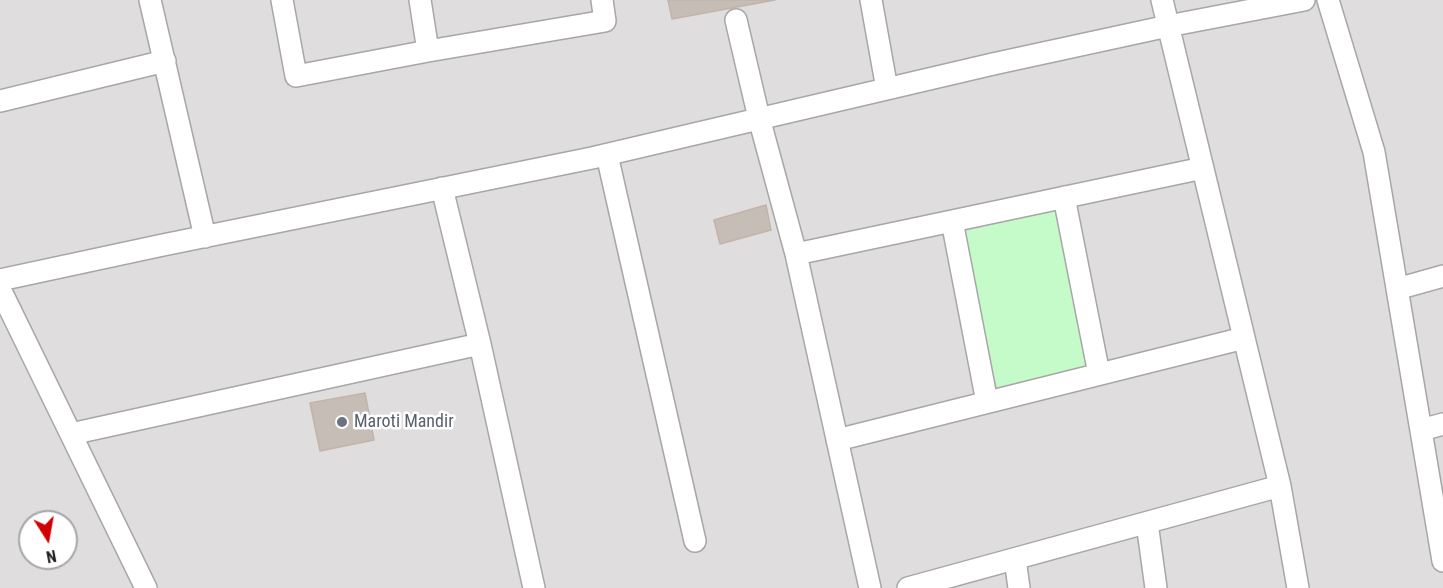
<!DOCTYPE html>
<style>
body{margin:0}
#map{position:relative;width:1443px;height:588px;overflow:hidden;background:#f1eee7;font-family:"Roboto Condensed",sans-serif}
canvas{display:block}
.north{position:absolute;left:18px;top:510px;width:60px;height:60px;box-sizing:border-box;background:#fff;border:2px solid #a6a6a6;border-radius:50%;rotate:169deg;font-size:16px;font-weight:700;line-height:24px;text-align:center;color:#202020}
.north::after{content:'';display:block;margin:auto;width:21px;height:27px;background:#d10001;clip-path:polygon(50% 0,100% 100%,50% 72%,0 100%)}
</style>
<div id="map">
<canvas width="1443" height="588"></canvas>
<div class="north">N</div>
</div>
<script>
const ctx = document.querySelector('canvas').getContext('2d');
ctx.lineJoin = 'round';
function fillPath(path, color) { ctx.fillStyle = color; ctx.fill(path, 'evenodd'); }
function stroke(path, color, width, dash) { ctx.strokeStyle = color; ctx.lineWidth = width; ctx.lineCap = dash ? 'butt' : 'round'; ctx.setLineDash(dash || []); ctx.stroke(path); }
function label(font, color, halo, rows, align = 'center') {
  ctx.font = font + ' "Roboto Condensed",sans-serif'; ctx.lineWidth = 5; ctx.setLineDash([]); ctx.textBaseline = 'middle'; ctx.strokeStyle = halo; ctx.fillStyle = color; for (const [text, x, y, turn = 0] of rows) {
    ctx.save(); ctx.translate(x, y); ctx.rotate((+turn || 0) * Math.PI / 180); ctx.textAlign = isNaN(turn) ? turn : align; if (halo) ctx.strokeText(text, 0, 0); ctx.fillText(text, 0, 0); ctx.restore();
  }
}
fillPath(new Path2D(`
 M0,0h1443v588h-1443zM30,522h36v36h-36z`), '#dfdddd');
fillPath(new Path2D(`
 M1057,209l30,157 -90,21 -34,-155z`), '#c5fac9');
const building = new Path2D(`
 M668,0h107l-103,19z
 M766,205l5,25 -51,14 -6,-24z
 M365,393l9,47 -54,11 -10,-48z`);
fillPath(building, '#c6bdb6');
stroke(building, '#c3b4a9', 1.5);
const street = new Path2D(`
 M150,0l55,237
 M282,0l14,76 132,-25
 M420,0l8,51 177,-30 -3,-21
 M871,0l16,89
 M1162,0l118,486 18,102
 M1328,0l46,152 69,409
 M736,20l23,98 37,136 74,334
 M0,101l165,-40
 M607,155l88,386
 M442,188l38,156 54,244
 M1064,197l35,177
 M952,221l35,181
 M796,254l407,-86
 M0,280l163,-35 429,-87 401,-94 175,-38 136,-26
 M0,289l146,299
 M1397,289l46,-13
 M1421,430l22,-6
 M71,434l409,-90
 M837,440l407,-102
 M1147,523l9,65
 M1015,559l4,29
 M908,588l372,-102`);
stroke(street, '#a7a7a7', 24);
stroke(street, '#fff', 21);
for (const [x, y, r, color] of [
 [342,422,6,"#6b7280"]
]) { const dot = new Path2D(); dot.arc(x, y, r, 0, 2 * Math.PI); ctx.fillStyle = color; ctx.fill(dot); stroke(dot, '#fff', 2); }
label('18px', '#5b616d', '#fff', [
 ["Maroti Mandir",354,422]
], 'left');
</script>
